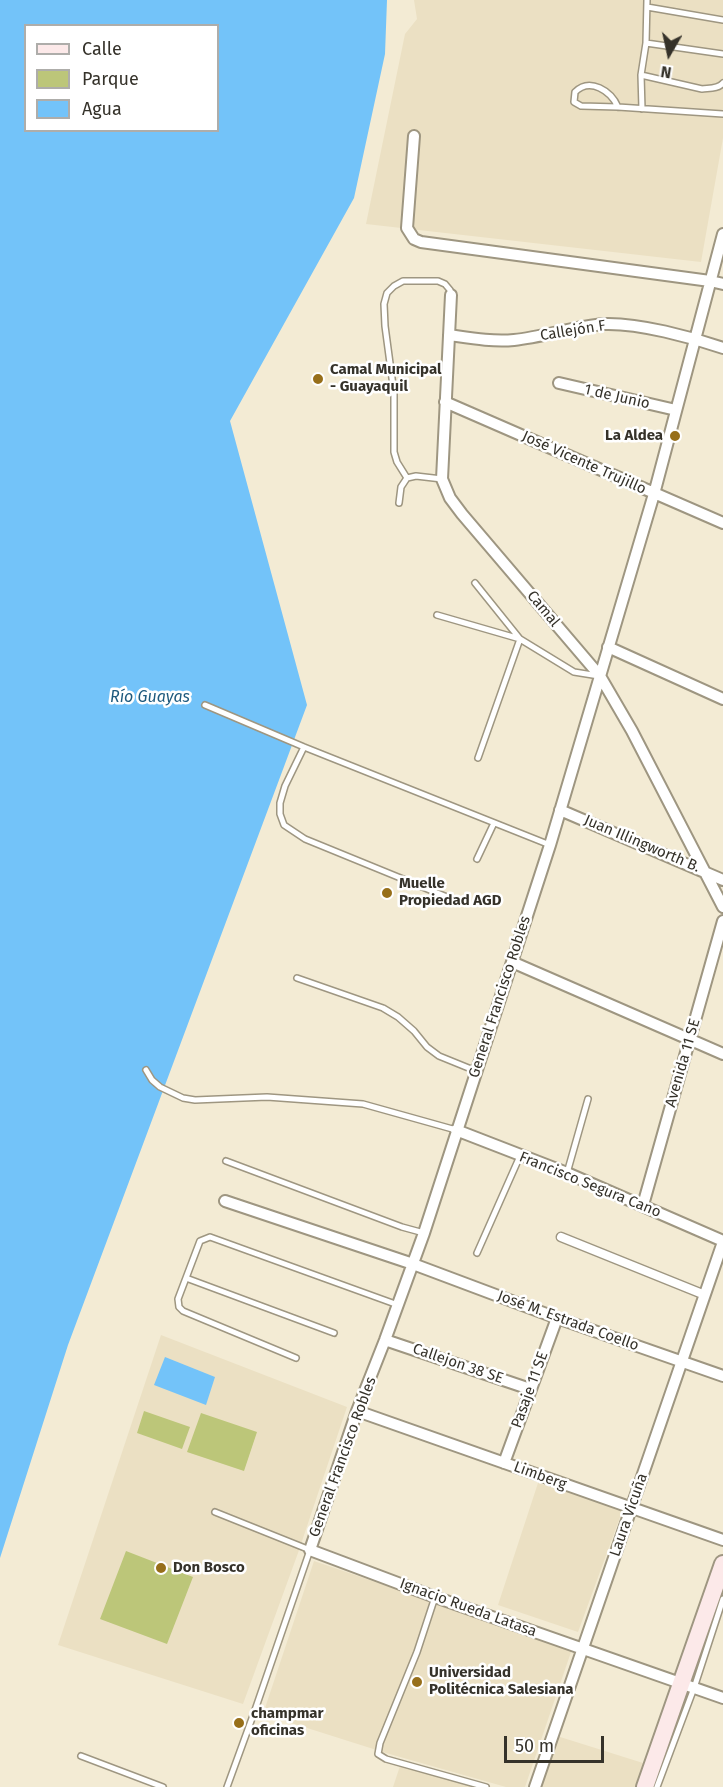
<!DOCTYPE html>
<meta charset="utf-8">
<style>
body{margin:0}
#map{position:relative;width:723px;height:1787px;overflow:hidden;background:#f3ebd4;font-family:"Fira Sans",sans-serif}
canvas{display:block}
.legend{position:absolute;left:24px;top:24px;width:195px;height:108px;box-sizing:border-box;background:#fff;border:2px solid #aeadaa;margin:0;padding:8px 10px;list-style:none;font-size:18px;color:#35322a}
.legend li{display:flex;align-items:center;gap:12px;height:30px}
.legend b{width:30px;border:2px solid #aeadaa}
.north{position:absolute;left:639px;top:24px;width:60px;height:60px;-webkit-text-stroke:4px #fff;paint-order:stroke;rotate:189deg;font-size:16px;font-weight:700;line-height:24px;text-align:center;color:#35322a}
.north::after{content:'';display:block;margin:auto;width:21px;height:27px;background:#35322a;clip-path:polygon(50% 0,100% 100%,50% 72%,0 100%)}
.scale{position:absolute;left:504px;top:1736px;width:100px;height:27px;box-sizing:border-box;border:3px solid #35322a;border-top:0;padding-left:8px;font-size:18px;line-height:21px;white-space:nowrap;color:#35322a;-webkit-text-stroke:4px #fff;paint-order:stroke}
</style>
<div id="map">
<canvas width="723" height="1787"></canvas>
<ul class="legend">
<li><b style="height:8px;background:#fce9e9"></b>Calle</li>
<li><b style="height:16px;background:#bcc679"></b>Parque</li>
<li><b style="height:16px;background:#73c3f9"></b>Agua</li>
</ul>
<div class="north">N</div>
<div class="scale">50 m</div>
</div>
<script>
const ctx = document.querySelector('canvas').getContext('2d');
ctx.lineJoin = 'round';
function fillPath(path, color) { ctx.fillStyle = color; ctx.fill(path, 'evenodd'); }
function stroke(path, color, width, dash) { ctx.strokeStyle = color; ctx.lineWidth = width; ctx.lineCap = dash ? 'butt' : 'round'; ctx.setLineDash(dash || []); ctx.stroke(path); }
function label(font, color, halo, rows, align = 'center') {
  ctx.font = font + ' "Fira Sans",sans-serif'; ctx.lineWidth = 5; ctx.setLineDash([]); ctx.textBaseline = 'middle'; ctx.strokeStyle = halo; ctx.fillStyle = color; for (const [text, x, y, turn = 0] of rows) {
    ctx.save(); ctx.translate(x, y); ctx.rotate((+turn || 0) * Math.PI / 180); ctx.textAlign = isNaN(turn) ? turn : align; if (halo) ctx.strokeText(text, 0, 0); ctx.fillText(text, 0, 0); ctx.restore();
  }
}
fillPath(new Path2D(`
 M414,0h309v138l-22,124 -335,-38 39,-190 12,-15z
 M161,1335l186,72 -49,146 -55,151 -185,-59z
 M538,1483l85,26 -45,123 -80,-27z
 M314,1561l258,88 -47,138h-19l-120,-34 -123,-39z
 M557,1736l86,27 -8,24h-95z
 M400,1766l73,21h-80z`), '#ebe0c3');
fillPath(new Path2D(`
 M144,1411l46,16 -8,22 -45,-16z
 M201,1413l56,19 -13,39 -57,-19z
 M126,1551l67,26 -26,67 -67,-25z`), '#bcc679');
fillPath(new Path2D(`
 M0,0h387l-2,54 -31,144 -124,223 77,284 -239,640 -68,213zM26,26h192v104h-192z
 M165,1357l50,20 -9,28 -52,-20z`), '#73c3f9');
const service = new Path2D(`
 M647,0l-1,43 -5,32 61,14c7,-1 16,0 21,-6
 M647,7l76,13
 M646,43l77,11
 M641,75l1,34
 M618,107c-7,-16 -28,-30 -43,-15l-1,10 7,4 37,1 105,7
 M407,478l-10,-16 -3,-10v-59l-9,-67 -1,-22 3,-11 7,-7 9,-5h35l7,3 5,6 1,5
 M399,503l2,-16 6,-9 9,-2 26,3
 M475,583l45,56 -42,119
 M437,615l83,24 54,33 25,4
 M205,705l99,42 246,98
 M304,747l-19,39 -5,17v11l4,11 21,14 142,58
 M477,859l17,-36
 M297,978l86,30 15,9 16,14 13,16 12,9 37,15
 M146,1070l6,10 8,7 23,11 12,2 72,-3 96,7 93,26
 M226,1161l176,66 22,6
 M567,1173l21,-74
 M477,1253l43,-97
 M186,1278l148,55
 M296,1358l-113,-47 -4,-4 -1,-8 22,-58 10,-4 188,68
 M215,1512l95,38 -55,160 -28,77
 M435,1597l-18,55 -37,91 -2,11 8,5 100,28
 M81,1756l82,31
 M657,1787l37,-99 29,-89`);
const pedestrian = new Path2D(`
 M561,1237l144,58`);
const minor = new Path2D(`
 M414,136l-7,92 7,11 7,3 289,39 13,3
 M723,234l-69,260 -104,351 -126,388 -39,107 -28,71 -47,139 125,47 288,101
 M451,295l-9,184 8,19 12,16 138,162 32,55 91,176
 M449,335c21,3 43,7 65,5 30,-3 61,-14 91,-16 34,-1 86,13 118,24
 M559,383l117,27
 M445,402l278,121
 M608,647l115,52
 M560,810l163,70
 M512,962l211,92
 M456,1130l111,43 156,68
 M225,1201l188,63 144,54 166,58
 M643,1205l80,-284
 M385,1340l145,49
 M357,1411l366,129
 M504,1463l53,-145
 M535,1787l188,-545`);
const secondary = new Path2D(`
 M645,1787l78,-223`);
stroke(service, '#9e9681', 8);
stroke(pedestrian, '#9e9681', 11);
stroke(minor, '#9e9681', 14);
stroke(secondary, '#9e9681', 20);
stroke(service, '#fff', 5);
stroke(pedestrian, '#fff', 8);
stroke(minor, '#fff', 10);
stroke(secondary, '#fce9e9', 16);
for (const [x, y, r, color] of [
 [318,379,6,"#976f1a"],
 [675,436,6,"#976f1a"],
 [387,893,6,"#976f1a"],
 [161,1568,6,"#976f1a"],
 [417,1682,6,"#976f1a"],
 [239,1723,6,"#976f1a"]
]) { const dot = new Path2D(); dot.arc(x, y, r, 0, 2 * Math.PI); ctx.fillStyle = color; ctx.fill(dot); stroke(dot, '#fff', 2); }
label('15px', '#35322a', '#fff', [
 ["Callejón F",573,331,-9],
 ["1 de Junio",617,397,13],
 ["José Vicente Trujillo",584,463,24],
 ["Camal",543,609,50],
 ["Juan Illingworth B.",642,844,23],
 ["General Francisco Robles",500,997,-72],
 ["Avenida 11 SE",683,1063,-74],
 ["Francisco Segura Cano",590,1185,22],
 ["José M. Estrada Coello",568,1321,20],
 ["Callejon 38 SE",458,1364,19],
 ["Pasaje 11 SE",530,1390,-70],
 ["General Francisco Robles",343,1457,-70],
 ["Limberg",540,1476,20],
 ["Laura Vicuña",629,1515,-71],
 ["Ignacio Rueda Latasa",468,1608,20]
]);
label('bold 15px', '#35322a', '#fff', [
 ["Camal Municipal",330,370],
 ["- Guayaquil",330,387],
 ["La Aldea",663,436,"right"],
 ["Muelle",399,884],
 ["Propiedad AGD",399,901],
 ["Don Bosco",173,1568],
 ["Universidad",429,1673],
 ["Politécnica Salesiana",429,1690],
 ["champmar",251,1714],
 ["oficinas",251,1731]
], 'left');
label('italic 16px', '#1e5a7e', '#fff', [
 ["Río Guayas",150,698]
]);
</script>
